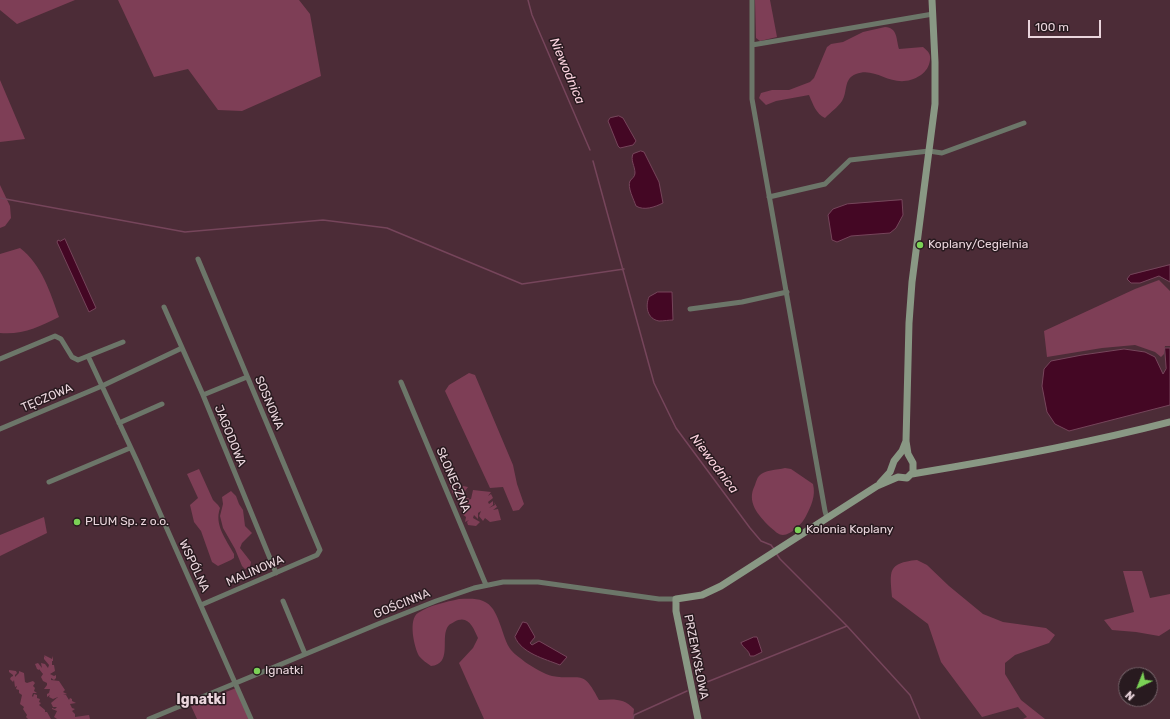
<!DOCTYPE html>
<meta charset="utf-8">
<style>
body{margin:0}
#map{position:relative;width:1170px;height:719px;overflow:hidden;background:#4c2c37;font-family:Rubik,sans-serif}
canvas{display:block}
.north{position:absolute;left:1118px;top:667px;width:40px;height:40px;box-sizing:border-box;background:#281a1f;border:1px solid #76656b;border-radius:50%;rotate:223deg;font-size:11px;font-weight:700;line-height:16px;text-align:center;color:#ead5dc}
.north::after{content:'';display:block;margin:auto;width:14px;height:18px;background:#7bd156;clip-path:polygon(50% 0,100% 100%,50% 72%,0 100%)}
.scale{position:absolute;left:1028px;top:20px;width:73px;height:18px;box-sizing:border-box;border:2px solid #ead5dc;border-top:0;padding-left:5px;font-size:12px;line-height:14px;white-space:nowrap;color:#ead5dc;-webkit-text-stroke:3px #281a1f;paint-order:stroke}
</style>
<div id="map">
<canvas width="1170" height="719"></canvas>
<div class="north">N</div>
<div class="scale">100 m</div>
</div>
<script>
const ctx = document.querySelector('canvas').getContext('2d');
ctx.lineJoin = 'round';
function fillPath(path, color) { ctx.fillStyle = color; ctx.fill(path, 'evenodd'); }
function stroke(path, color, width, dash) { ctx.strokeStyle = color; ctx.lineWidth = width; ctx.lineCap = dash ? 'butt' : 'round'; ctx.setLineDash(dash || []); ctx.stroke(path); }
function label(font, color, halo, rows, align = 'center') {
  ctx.font = font + ' Rubik,sans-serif'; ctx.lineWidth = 3; ctx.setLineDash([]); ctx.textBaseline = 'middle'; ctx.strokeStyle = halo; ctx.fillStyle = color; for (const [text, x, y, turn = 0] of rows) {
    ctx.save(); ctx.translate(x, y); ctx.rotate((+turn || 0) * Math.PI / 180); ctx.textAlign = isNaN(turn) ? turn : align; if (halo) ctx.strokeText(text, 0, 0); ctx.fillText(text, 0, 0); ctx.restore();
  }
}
fillPath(new Path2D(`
 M0,0h75l-58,24 -17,-14z
 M118,0h181l11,14 11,62 -79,35 -24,-1 -30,-41 -34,8z
 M755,0h15l7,37 -17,4 -4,-3z
 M885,27c13,1 11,12 14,22l24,-2c5,4 8,7 7,13 -1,7 -4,11 -9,15 -28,18 -43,-10 -65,-1 -13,5 -8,18 -14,27 -4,6 -11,11 -17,17 -9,-4 -12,-14 -16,-23l-33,6 -10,4 -7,-7 2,-5 11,-3h17l21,-8 4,-4 13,-31 4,-3 12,-2 20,-10z
 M0,80l25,59 -25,3z
 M0,185l10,21 1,12 -6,8 -5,2z
 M20,248c22,17 30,44 39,69 -20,10 -36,18 -59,16v-79z
 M1159,280l11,11v55h-5l-1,8 -3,3 -6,-5 -20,-7 -33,3 -55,9 -3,-26 91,-42z
 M469,373l6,2 38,90 4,19 7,20 -5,6 -6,1 -10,-24 -13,1 -45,-97 4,-6z
 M785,468l6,1 22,15c3,12 -2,22 -7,32 -3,7 -15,19 -23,19 -5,0 -9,-5 -13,-8 -12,-12 -24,-25 -15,-42 1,-3 2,-7 4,-9 5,-6 18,-6 26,-8z
 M199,469l14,31 5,5 2,3c-6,17 6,31 14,46v4l-3,2 -13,6 -6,-4 -11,-31 -7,-9 -4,-17 8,-7 -11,-24z
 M450,473l2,10h4l-1,5 6,-3 -5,5 4,-1 1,4 2,-7 5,1 -6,8h4l-2,3h5l-1,2 3,-1 2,-9 18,2 -3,4 3,-2 2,4 -5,4 1,2 4,-3v4l-4,3 6,-3 -1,-3 3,5 -4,3 5,-1 3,11 -11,2 -5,-4 -2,3 -4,-5 2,-5 -3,2v6l-4,-4 -1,3 7,4 -4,4 -8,-1 -1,-3 2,-2 -4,2 1,-5 -4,-3 4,-10 -6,4 -3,-15 -4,1 -7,-19z
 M231,491l5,5 3,8 4,6 2,16 7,7 -10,10 -2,5 11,14 -1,5 -5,2 -3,-3 -7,-17 -12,-21 -3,-12 3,-12 -1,-7z
 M44,517l3,16 -47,23v-21z
 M917,560l10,5 22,21 34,28 20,8 43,6 9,7 -6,8 -34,12 -10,8v11l16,26 24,19h-22l4,-2 -9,-10 -36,10 -41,-55 -13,-38 -36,-27c-2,-26 -5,-34 25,-37z
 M1123,571h19l8,27 20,-4v35l-11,7 -23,-4 -24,-2 -8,-10 30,-8z
 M459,599c8,0 17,-1 24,2 17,6 18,36 28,49 4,5 10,8 14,12 6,4 21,13 27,14 30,5 30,-8 47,24 15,-1 25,-2 35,9l-1,10h-149l-25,-56 14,-15 5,-10c-5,-11 -10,-24 -24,-16 -3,2 -5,2 -7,6 -6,12 5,36 -16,38 -4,-3 -9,-6 -12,-10 -5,-9 -11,-37 -1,-43 12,-8 28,-11 41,-14z
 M44,655l8,4 1,-3v5h-1v4h2l1,6 -5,3 4,2 2,-1v3l-2,2 -3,-2v2l8,1 6,9 -2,2 4,2 -4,1h3l3,5 1,-2 2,1v2l4,2 -6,1 2,4 3,1 -3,2 3,3v3l14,-2 1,4h-33l-3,-2 3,-6 -5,-2v-1l3,1 2,-2h-4l-2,-4 7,-6 -5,2 -4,-2 1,-2 -3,2v-3l2,-1 1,-4h-6l3,-4v-2l-4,-2 -2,-4 2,-3 -4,-5v1l-2,-1 -2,-5 3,-1 4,5 -1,-5 4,1 3,4 1,-3 -5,-6v-3l2,2z
 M9,670l7,1 1,2 -2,2v2l4,-4v-2l5,2 1,9 2,1 6,-2 2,2 -2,3 2,2 -1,3 3,2h-4l-1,3 1,1 1,-3 3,1v3l3,1 -1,3 2,1 -2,2 6,5v2h2l4,7h-23l-2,-2 1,-2 -4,-6 1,-2 -4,-3 2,-9 -3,-2v-3l-3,-1 1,-3 -2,1 -1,-7 -1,2 -3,-3 1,-2 2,-1v-1l-4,-3z
 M236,688l13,31h-52l-6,-13z`), '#7e3e56');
const water = new Path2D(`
 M619,116l4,2 13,23 -3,4 -13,3 -2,-2 -10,-25 2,-3z
 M641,151l3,1 15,30 4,21c-8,4 -19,8 -27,3 -2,-6 -9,-19 -6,-25 2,-3 5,-4 5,-8 0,-7 -5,-13 -2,-19z
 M902,200l1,15 -7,13 -6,5 -39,3 -14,6 -5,-2 -4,-25 5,-6 14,-5z
 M65,239l31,69 -7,4 -32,-70 1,-2 2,1z
 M1170,265v17l-11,-6 -19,7h-9l-4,-4 3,-4z
 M658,292h14l1,28c-4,0 -9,1 -14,1 -12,-2 -14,-15 -10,-24z
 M1165,348h5v57l-101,26 -14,-7 -8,-12 -5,-26 2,-17 7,-8 31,-6 42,-6 21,3 10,5 8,17 3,-5z
 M523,622l4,1 8,14 -5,6 2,2 7,-4 28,16 -7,8c-15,-6 -39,-12 -45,-28z
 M754,637h3l5,15 -8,4h-4c-1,-6 -6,-7 -9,-13z`);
fillPath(water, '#440724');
stroke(water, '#76455b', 1);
stroke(new Path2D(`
 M528,0l4,15 58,135
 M593,161l61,222 22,45 74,100 11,13 10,4 3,4
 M0,198l185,34 138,-12 64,8 135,56 102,-15
 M776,553l4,6 67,67 63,69 10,24
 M697,686l150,-60
 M633,719l1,-4 53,-24`), '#76455b', 1.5);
stroke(new Path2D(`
 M752,0v99l73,412 2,7
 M752,45l181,-31
 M769,197l56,-13 25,-24 79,-9 13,2 82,-30
 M198,259l122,291 -3,5 -116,50
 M164,307l39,88 73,178
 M690,309l52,-7 45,-10
 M88,356l49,105 114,258
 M0,359l55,-23 6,3 11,18 6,3 45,-18
 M401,382l85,203
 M203,395l44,-18
 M119,423l43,-19
 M0,429l102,-43 80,-38
 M49,482l81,-34
 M283,601l22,53
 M149,719l229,-95 58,-23 38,-13 29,-6h35l121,17h17`), '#6c7669', 5);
stroke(new Path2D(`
 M912,474c86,-14 173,-30 258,-52
 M880,483l10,-11 4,-11 8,-10 4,-10
 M698,719l-22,-108v-12l26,-4 19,-9 156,-100 21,-9 9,1 6,-6v-9l-5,-9 -2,-13 3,-118 3,-41 23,-178v-42l-3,-62`), '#899884', 7);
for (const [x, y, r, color] of [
 [920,245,4,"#7bd156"],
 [77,522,4,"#7bd156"],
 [798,530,4,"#7bd156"],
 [257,671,4,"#7bd156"]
]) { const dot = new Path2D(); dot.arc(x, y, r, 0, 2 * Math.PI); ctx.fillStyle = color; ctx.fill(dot); stroke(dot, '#281a1f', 1.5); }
label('12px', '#ead5dc', '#281a1f', [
 ["Koplany/Cegielnia",928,245],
 ["PLUM Sp. z o.o.",85,522],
 ["Kolonia Koplany",806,530],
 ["Ignatki",265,671]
], 'left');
label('12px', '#ead5dc', '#281a1f', [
 ["TĘCZOWA",47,398,-23],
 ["SOSNOWA",269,403,67],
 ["JAGODOWA",230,436,68],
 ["SŁONECZNA",453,480,67],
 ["WSPÓLNA",194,566,65],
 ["MALINOWA",255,571,-23],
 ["GOŚCINNA",402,604,-22],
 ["PRZEMYSŁOWA",696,657,79]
]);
label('italic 13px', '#fbd2de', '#281a1f', [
 ["Niewodnica",567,71,67],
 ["Niewodnica",714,464,53]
]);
label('bold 14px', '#ead5dc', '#281a1f', [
 ["Ignatki",201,700]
]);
</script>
